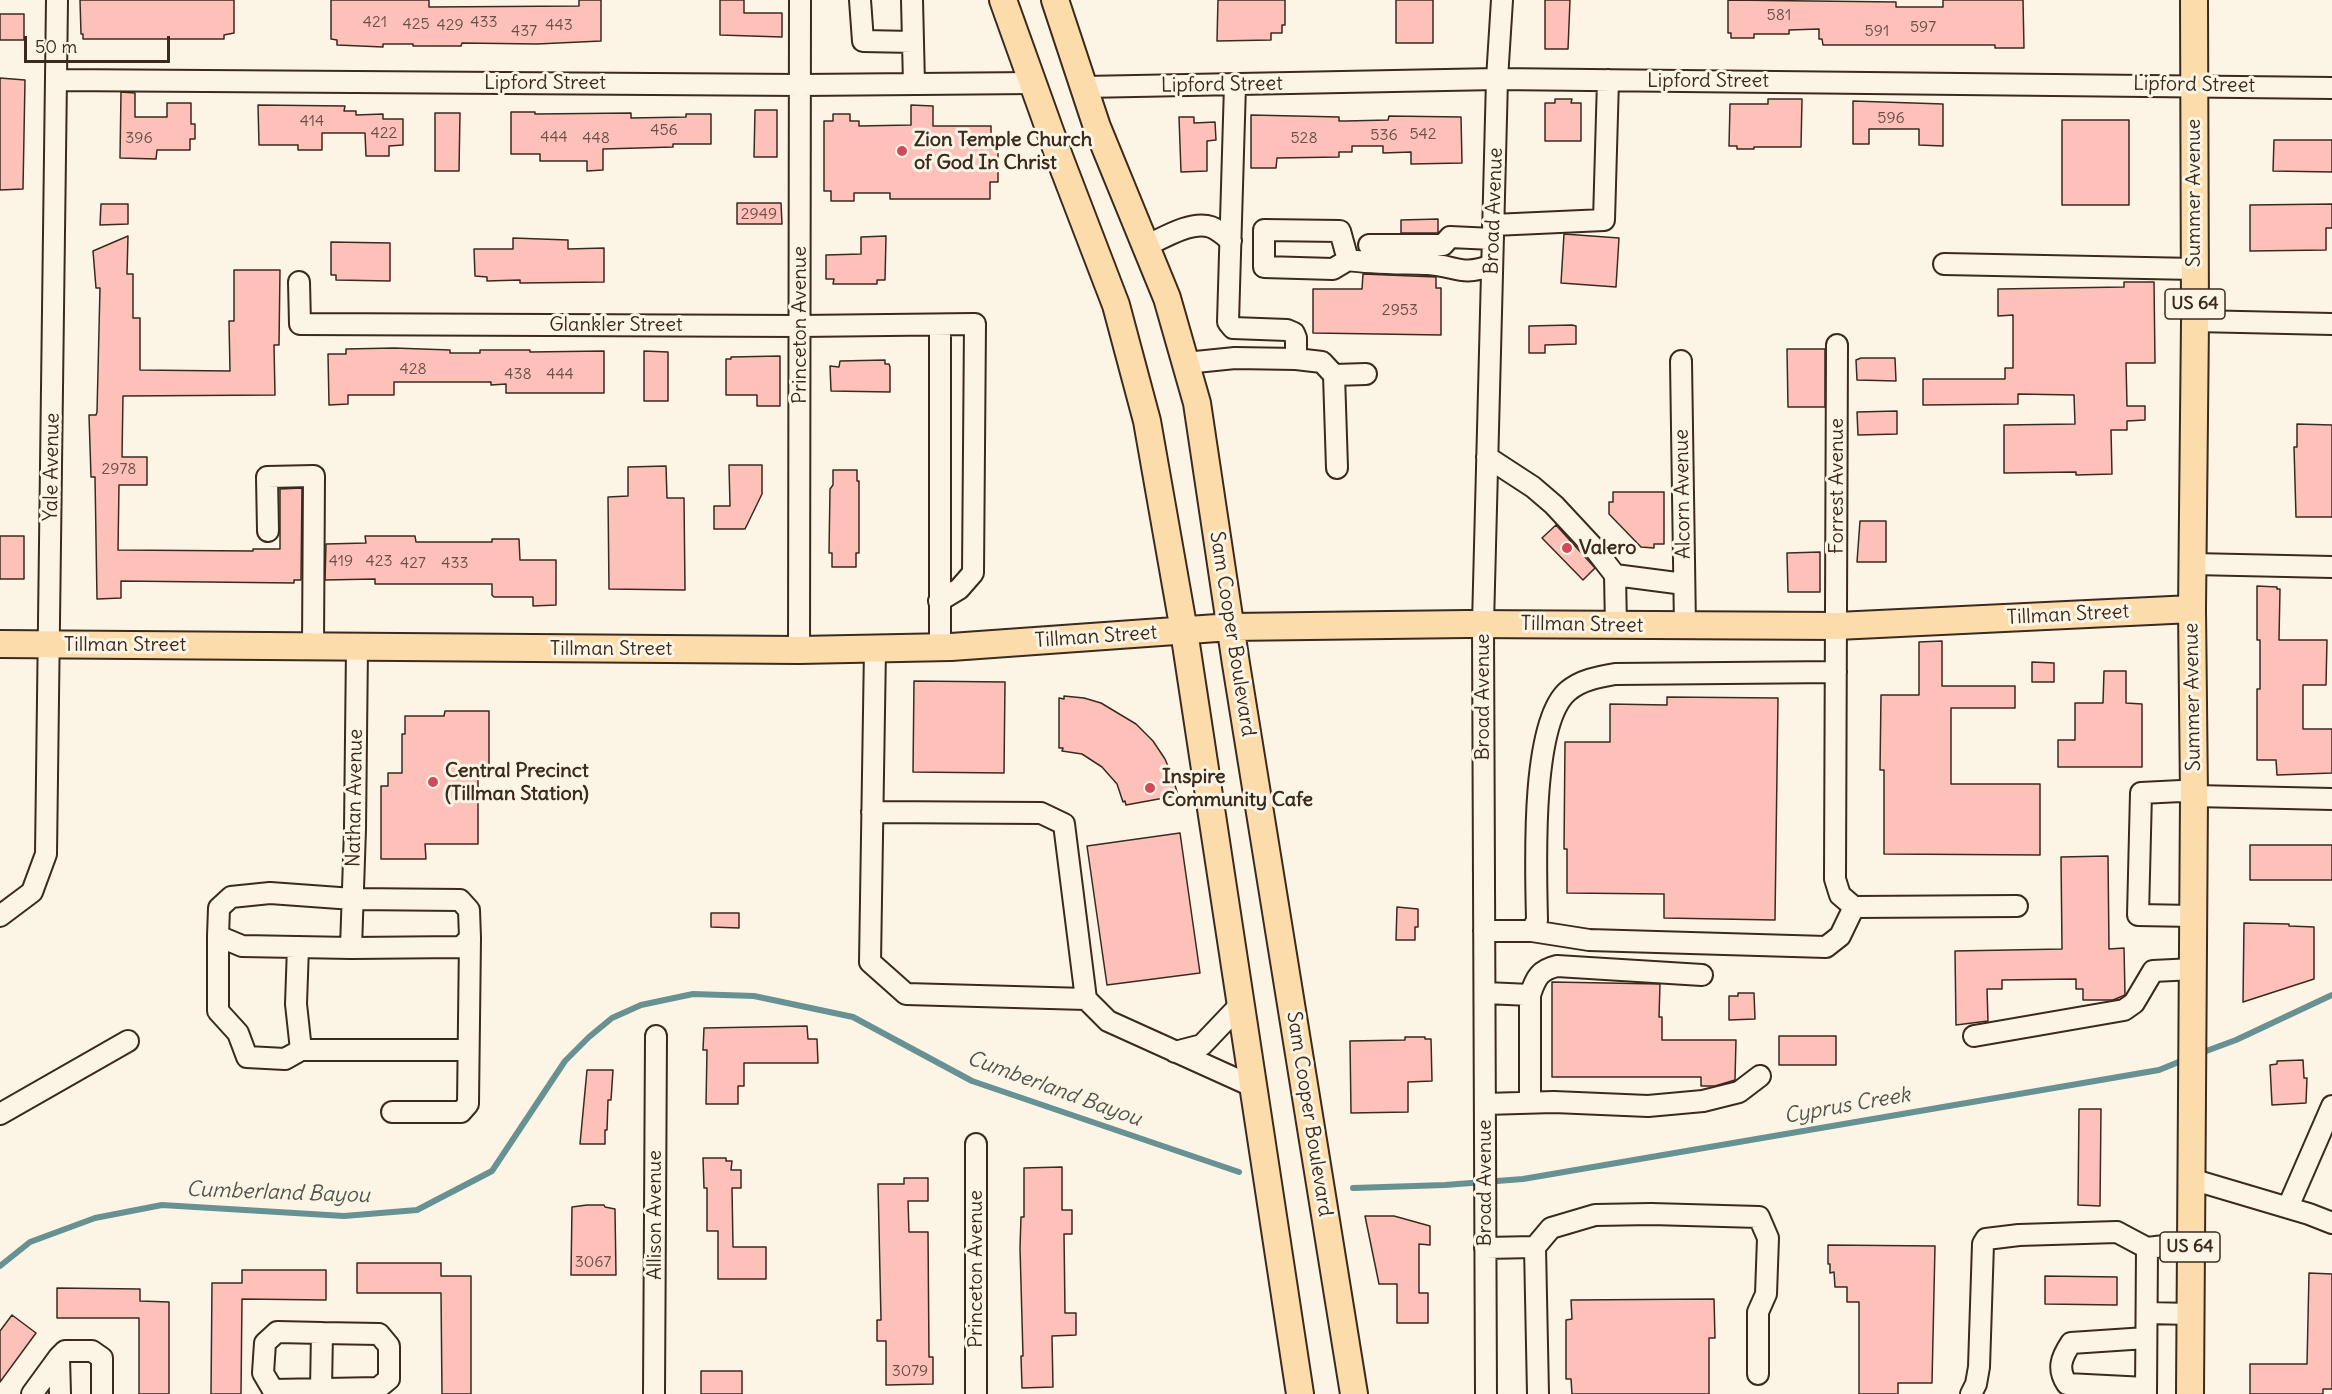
<!DOCTYPE html>
<style>
body{margin:0}
#map{position:relative;width:2332px;height:1394px;overflow:hidden;background:#fcf5e5;font-family:Delius,sans-serif}
canvas{display:block}
.scale{position:absolute;left:24px;top:36px;width:146px;height:27px;box-sizing:border-box;border:3px solid #3b2a1e;border-top:0;padding-left:8px;font-size:18px;line-height:21px;white-space:nowrap;color:#3b2a1e;-webkit-text-stroke:4px #fcf5e5;paint-order:stroke}
</style>
<div id="map">
<canvas width="2332" height="1394"></canvas>
<div class="scale">50 m</div>
</div>
<script>
const ctx = document.querySelector('canvas').getContext('2d');
ctx.lineJoin = 'round';
function stroke(path, color, width, dash) { ctx.strokeStyle = color; ctx.lineWidth = width; ctx.lineCap = dash ? 'butt' : 'round'; ctx.setLineDash(dash || []); ctx.stroke(path); }
function fillPath(path, color) { ctx.fillStyle = color; ctx.fill(path, 'evenodd'); }
function label(font, color, halo, rows, align = 'center') {
  ctx.font = font + ' Delius,sans-serif'; ctx.lineWidth = 6; ctx.setLineDash([]); ctx.textBaseline = 'middle'; ctx.strokeStyle = halo; ctx.fillStyle = color; for (const [text, x, y, turn = 0] of rows) {
    ctx.save(); ctx.translate(x, y); ctx.rotate((+turn || 0) * Math.PI / 180); ctx.textAlign = isNaN(turn) ? turn : align; if (halo) ctx.strokeText(text, 0, 0); ctx.fillText(text, 0, 0); ctx.restore();
  }
}
stroke(new Path2D(`
 M2198,1054l38,-14 96,-45
 M1353,1188l92,-3 78,-6 636,-109 27,-11
 M0,1266l30,-24 65,-24 67,-13 182,11 73,-6 75,-39 73,-110 24,-24 23,-19 29,-13 52,-11 61,2 99,21 119,64 267,91`), '#679192', 6);
const building = new Path2D(`
 M80,0h154v33l-10,2v4h-141v-5h-2z
 M331,0h98v7l150,-1v-6h22v41l-64,3 -75,-1 -1,3h-48v-2h-30v3l-46,-2v-5l-6,-1z
 M720,0h24v13h38v24l-62,-2z
 M1218,0h67v25h-3v8h-11v7l-54,1z
 M1396,0h37v43h-37z
 M1545,0h25l-2,49h-23z
 M1728,0l168,2v5h47v-7h80l1,48h-29v-3h-172l-1,-6h-3v-10l-30,1v4h-35v4h-23v-5h-3z
 M0,14h24v26h-24z
 M0,78l25,2 -2,109 -23,1z
 M121,92l14,1v24h32v-14h24v21h4v15h-5v11h-33l-1,9 -36,-1z
 M1555,99h17l-1,4h10v38h-36v-38h10z
 M1768,99h34l-1,48h-47v2h-17v-3h-8l1,-42h38z
 M1853,101l90,3v42l-24,-1v-16h-50v15h-16z
 M258,105l87,1 -1,5h12v4l27,-1v5h20v26l-14,1v10h-23l-1,-23h-43v17h-24v-5h-39z
 M911,105l22,1v20h58v17h7v39h-8v17h-100v-6h-36v8h-23v-10h-7v-70h9v-7h17v7h9v5l52,-1z
 M755,110h22v47h-23z
 M511,112h24v2l96,-1v5l55,-1v-3h25v30h-38v3l-70,2v21l-16,1v-10h-47v-7h-29z
 M435,113h25l-1,58h-24z
 M1251,115l88,2v4h7l42,-1 1,-4 72,1 1,46 -51,1v-12l-28,1v-7h-31v6h-13v5l-62,1 -1,10h-25z
 M1179,117h15v6l21,-1 1,18 -9,1v30l-26,1z
 M2062,120h67v85h-67z
 M2274,140h58v32l-59,-1z
 M737,203h44l1,21h-45z
 M101,204h27v20l-28,1z
 M2332,204v24h-6v22l-76,1v-46z
 M1438,219v14h-37v-13z
 M1564,234l55,4 -3,49 -55,-4z
 M128,236l-1,38h6v44h7v52l90,1 -1,-50h5v-51h46l-1,75h-5l1,50 -152,1 -1,61h25v28h-28l-1,65 135,1v-2h27v-60l22,-1 -1,92h-7v3l-173,-2v17l-24,1 -2,-122h-4l-2,-62h7l1,-3 3,-124h-4l-3,-37z
 M886,236l-1,44h-8v4h-44l1,-5h-8v-24l35,-1v-17z
 M513,238l55,2v9l36,-1v34l-84,1v-3l-33,1v-4l-12,-1 -1,-27h39z
 M331,242l59,1v38l-54,-1v-5h-5z
 M1363,274l73,3v11h5v47l-128,-2v-44h49z
 M2124,282h30l1,81h-29l1,43h18v14l-18,1v9h-16l1,44 -36,1v-3l-72,1v-48l71,-1 -1,-29 -56,-1v10l-95,1v-26h82v-11h8v-53l-15,1v-27l126,-2z
 M1572,325l4,1v18l-31,1v8h-16v-27z
 M394,348l56,2v3h30v-3h50v2l74,-1v42h-98v-9l-15,1v-3h-97v13h-46v9l-19,1 -1,-51h18v-5z
 M1787,349h38v58h-37z
 M644,351l24,1v49h-24z
 M780,356v50h-23v-11h-31v-36h5v-2z
 M1861,358h34l1,23 -39,-1 -1,-20z
 M885,360v4h4l1,3v25l-59,-1 -1,-25 9,1 1,-6z
 M1897,411v23l-39,1 -1,-23z
 M2297,424l35,1v92h-36l-2,-70h3z
 M729,465h33v29l-17,35h-31v-23h16z
 M666,466l1,32h17l1,92 -76,-1 -1,-92 20,-1v-29z
 M833,470h24v11h2v72h-3v14h-24v-14h-3l1,-64 3,-4z
 M1613,492h51v52h-10v4l-13,-1 -32,-33v-12h4z
 M1860,521h26v41h-29z
 M1556,525l39,43 -12,12 -41,-42z
 M0,536h24v43h-24z
 M365,536h50l1,6h76v-3h27l1,21h36v45l-23,1v-9h-39l-2,-2v-11h-117v-5l-50,1 1,-36 40,-1z
 M1820,552v40h-32l-1,-39z
 M2257,586l20,1v2h3l-1,51h48l-1,45h-23v44h29v44l-55,2 -1,-15h-19v-71h3v-49h-3z
 M1942,641v45h73v22h-64v76h89v71l-156,-1v-84h-4l1,-75h38v-53z
 M2032,662l22,1v19h-22z
 M2104,671h22v32l16,1v63h-84v-27h17v-37h28z
 M914,681l91,1 -1,91 -91,-1z
 M1064,696l20,2 17,5 35,21 17,17 12,18 8,19 4,14h-3l1,4 -49,9 -1,-4 -2,1 -6,-18 -15,-17 -20,-13 -20,-3 1,-3h-4v-50l5,1z
 M1667,697l111,1 -3,222 -111,-2v-24l-97,-1v-44h-3l1,-107h45v-38l57,1z
 M445,711h44v67h-11v66h-53l1,15h-45v-73h7v-13h14v-39h3v-18h39z
 M1180,833l20,140 -93,12 -20,-139z
 M2250,845h82v35h-82z
 M2108,856l1,93 15,-1 1,47 -12,5h-30v-11h-7v-10l-74,1v9h-15l1,32 -32,4 -1,-74 107,-2 -1,-92z
 M1397,907l21,2v18h-3v13h-19z
 M711,913h28v15l-28,-1z
 M2244,923l45,1v2l25,1v52l-71,23z
 M1552,982l108,2 -1,33h3v23h74l-1,40 -20,6h-14v-9h-149z
 M1738,993h16l1,26 -26,1v-24h9z
 M807,1026l1,13h9l1,24h-74v23h-6v18h-32l1,-54h-4l1,-22z
 M1779,1036h57v29h-57z
 M1405,1037h20v2h6l1,42 -24,1v30l-57,1 -1,-72 55,-1z
 M2303,1060l1,18h3l-1,25 -34,2 -2,-40 7,-1v-3z
 M587,1070h26l-2,30h-3l-1,30h-2v14h-25z
 M2079,1109h22l-1,97 -22,-1z
 M703,1158h23v3h6l-1,9h10v18h-9l1,59h33v32h-48v-48h-11v-43h-3z
 M1062,1167v43h10v24h-8l1,79h11v22l-24,1 1,51 -31,1 -1,-32h2l-3,-108 1,-31h3v-49z
 M904,1178h24v23h-20l1,31h19l1,125h4v27l-47,1v-44h-9v-21h4l-3,-136h26z
 M587,1205h17l1,2 10,2 1,66h-45l1,-68z
 M1365,1216h29l36,10v19l-11,-1v49h9v30h-31v-39h-18z
 M1828,1245l107,1 -3,137h-34v11h-39v-92h-12v-15h-12l-1,-15 -4,1v-9h-2z
 M357,1263h84v13h30v118h-29l-1,-101h-84z
 M242,1270h84v30l-84,-1 -1,95h-30l1,-111h30z
 M2309,1273l23,1v115h-9v5h-73v-30h57z
 M2045,1276l72,1v28l-72,-1z
 M57,1288l83,1v12l29,1v92h-30v-76h-82z
 M1714,1299l1,39h-6v56h-137l-1,-15h-5v-59l6,-1 -1,-19z
 M12,1315l24,18 -36,49v-51z
 M701,1371h41v23h-41z`);
fillPath(building, '#fdc1ba');
stroke(building, '#3b2a1e', 1.5);
const minor = new Path2D(`
 M860,0l3,41 50,1
 M912,0l2,84
 M57,80l744,5 232,-2
 M1084,87l413,-8 835,9
 M1493,225l111,-5 4,-140
 M1369,245h74l7,-8 43,2
 M1146,246c17,-8 46,-26 65,-19 8,3 14,9 20,14
 M1348,260l-8,-29 -76,-1v37l69,2 15,-9c27,4 53,3 80,4 29,2 33,13 64,1
 M1944,264l251,5
 M299,282l1,42 500,2 175,-2 -2,249 -14,16 -20,12
 M2195,321l137,3
 M1837,345l-2,534 5,16 14,12 163,-1
 M1296,359l26,3 12,13 3,93
 M1681,361l4,266
 M1186,363l49,-5 61,1v-21l-2,-5 -7,-3 -54,-2 -5,-6 7,-237
 M1334,375l32,-1
 M1487,457l46,30 21,18 40,43 21,27 1,51
 M268,531l-1,-54 47,-1 -1,171
 M2193,564l139,3
 M1615,575l69,9
 M940,647v-322
 M875,649l-5,313 36,32 180,5 22,22 146,66
 M799,650l1,-650
 M872,812l169,1 23,11 22,175
 M270,893l83,6 107,1 9,10 1,28 -9,9 -110,1 -109,-2 -24,-10 1,-28 12,-11z
 M0,916l32,-24 14,-38 11,-854
 M2194,916l-56,-1 3,-122 40,-2 13,5 138,3
 M1484,931h48l5,-11c-1,-50 -7,-197 31,-229 13,-11 30,-14 47,-17l221,-2
 M1532,931l57,9 237,7 14,-11 14,-29
 M218,936v75l20,22 9,24 38,2 16,-9 -5,-46 2,-57
 M351,948l4,-119 2,-182
 M1486,993l44,2
 M1974,1036l150,-26 10,-7 19,-32 41,-2
 M301,1050h167
 M1175,1052l27,-7 39,-41
 M1530,1102v-107c6,-18 10,-25 27,-29l145,9
 M1485,1104l69,-2 94,4 55,-5 36,-9 21,-16
 M392,1112h69l7,-8 2,-166
 M0,1114l128,-73
 M2191,1179l118,35 23,9
 M2288,1207l44,-101
 M1535,1247l3,147
 M1485,1248l50,-1 16,-19 44,-13 56,-1 108,3 9,21 -2,56 -8,18v62
 M2147,1313l44,1
 M2146,1388l-79,-4c-10,-15 -6,-26 4,-41l75,-5
 M32,1394l27,-37
 M60,1394l-1,-37 6,-6h27l10,7v36
 M320,1394l1,-5 1,-56 -45,-1 -12,11 -2,30 10,17 105,-2 11,-9v-33l-10,-12 -57,-1
 M654,1394l2,-358
 M976,1394v-250
 M1486,1394l-3,-770 14,-545 5,-79
 M1971,1394l5,-10 3,-17 4,-123 3,-5 33,-4 98,-3 30,16
 M2146,1394l1,-146 43,-5`);
const major = new Path2D(`
 M1003,0l57,159 56,146 31,116 37,210 116,763
 M1055,0l42,127 70,171 30,105 39,261 118,730
 M0,644l799,6 152,-3 280,-20 236,-3 370,2 355,-17
 M2190,1394l4,-598 -2,-187 3,-288 -1,-321`);
stroke(minor, '#3b2a1e', 24);
stroke(major, '#3b2a1e', 30);
stroke(minor, '#fcf5e5', 20);
stroke(major, '#fddcac', 26);
for (const [x, y, r, color] of [
 [902,151,6,"#d1495b"],
 [1567,548,6,"#d1495b"],
 [433,782,6,"#d1495b"],
 [1150,788,6,"#d1495b"]
]) { const dot = new Path2D(); dot.arc(x, y, r, 0, 2 * Math.PI); ctx.fillStyle = color; ctx.fill(dot); stroke(dot, '#fcf5e5', 2); }
label('16px', '#6c5045', null, [
 ["581",1779,15],
 ["421",375,22],
 ["433",484,22],
 ["425",416,24],
 ["429",450,25],
 ["443",559,25],
 ["597",1923,27],
 ["437",524,31],
 ["591",1877,31],
 ["596",1891,118],
 ["414",312,121],
 ["456",664,130],
 ["422",384,133],
 ["542",1423,134],
 ["536",1384,135],
 ["444",554,137],
 ["396",139,138],
 ["448",596,138],
 ["528",1304,138],
 ["2949",759,214],
 ["2953",1400,310],
 ["428",413,369],
 ["438",518,374],
 ["444",560,374],
 ["2978",119,469],
 ["419",341,561],
 ["423",379,561],
 ["427",413,563],
 ["433",455,563],
 ["3067",593,1262],
 ["3079",910,1371]
]);
for (const [x, y, w] of [
 [2195,304,60],
 [2190,1247,60]
]) { const box = new Path2D(); box.roundRect(x - w / 2, y - 15, w, 30, 4.5); ctx.fillStyle = '#fcf5e5'; ctx.fill(box); stroke(box, '#3b2a1e', 1.5); }
label('bold 18px', '#3b2a1e', null, [
 ["US 64",2195,304],
 ["US 64",2190,1247]
]);
label('20px', '#3b2a1e', '#fcf5e5', [
 ["Lipford Street",1708,81],
 ["Lipford Street",545,83],
 ["Lipford Street",1222,85,-1],
 ["Lipford Street",2194,85,1],
 ["Summer Avenue",2194,193,-90],
 ["Broad Avenue",1494,211,-88],
 ["Glankler Street",616,325],
 ["Princeton Avenue",800,325,-90],
 ["Yale Avenue",52,467,-89],
 ["Forrest Avenue",1837,486,-90],
 ["Alcorn Avenue",1683,494,-91],
 ["Tillman Street",2068,615,-3],
 ["Tillman Street",1582,625,1],
 ["Sam Cooper Boulevard",1232,634,81],
 ["Tillman Street",1096,637,-4],
 ["Tillman Street",125,645],
 ["Tillman Street",611,649],
 ["Broad Avenue",1483,697,-90],
 ["Summer Avenue",2193,697,-91],
 ["Nathan Avenue",355,798,-89],
 ["Sam Cooper Boulevard",1309,1114,81],
 ["Broad Avenue",1485,1183,-90],
 ["Allison Avenue",655,1215,-90],
 ["Princeton Avenue",976,1269,-90]
]);
label('bold 20px', '#3b2a1e', '#fcf5e5', [
 ["Zion Temple Church",914,140],
 ["of God In Christ",914,163],
 ["Valero",1579,548],
 ["Central Precinct",445,771],
 ["(Tillman Station)",445,794],
 ["Inspire",1162,777],
 ["Community Cafe",1162,800]
], 'left');
label('italic 21px', '#4e554e', '#fcf5e5', [
 ["Cumberland Bayou",1054,1089,20],
 ["Cyprus Creek",1847,1106,-10],
 ["Cumberland Bayou",278,1193,2]
]);
</script>
